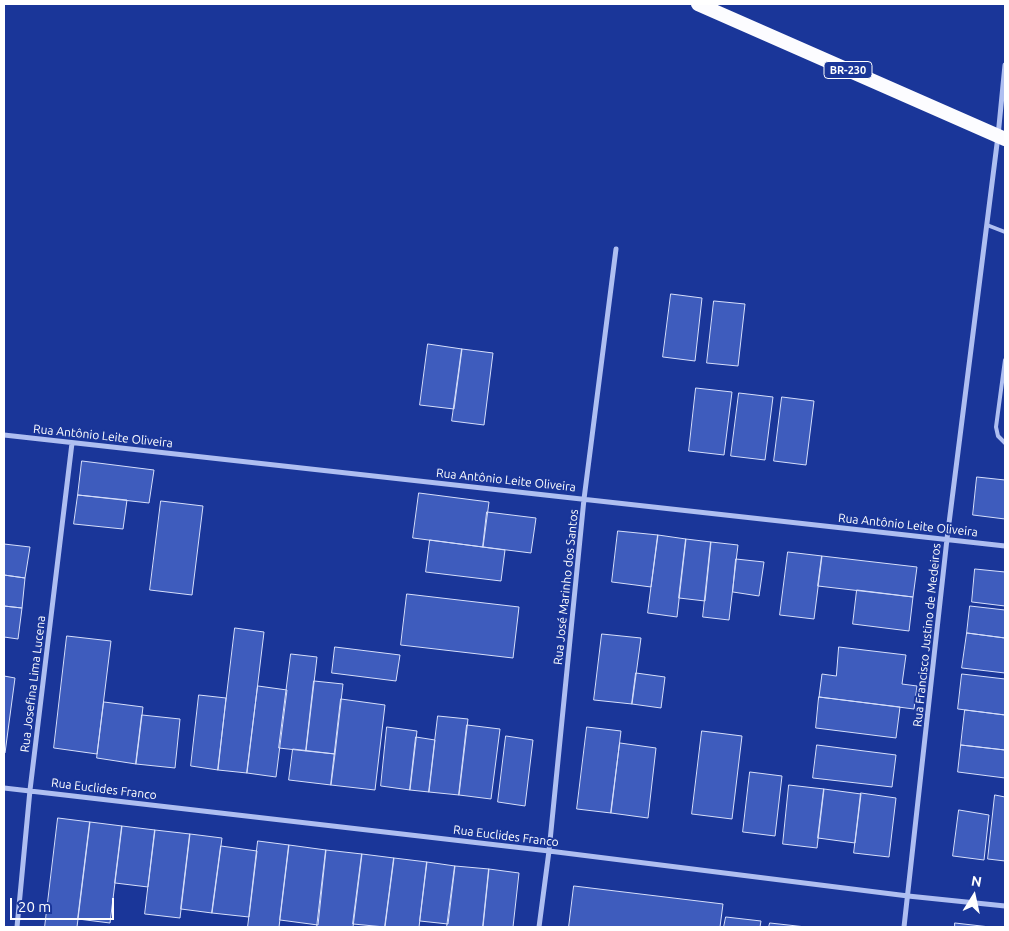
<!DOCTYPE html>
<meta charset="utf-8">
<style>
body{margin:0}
#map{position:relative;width:1009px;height:931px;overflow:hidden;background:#1a3699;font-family:Ubuntu,sans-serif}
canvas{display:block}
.frame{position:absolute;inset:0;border:5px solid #fff;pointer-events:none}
.north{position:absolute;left:949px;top:871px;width:50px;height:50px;-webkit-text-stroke:4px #1a3699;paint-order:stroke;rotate:10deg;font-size:14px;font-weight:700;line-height:20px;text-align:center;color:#fff}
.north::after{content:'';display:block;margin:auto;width:18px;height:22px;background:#fff;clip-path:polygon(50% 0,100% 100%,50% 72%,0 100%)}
.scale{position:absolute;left:10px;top:898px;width:104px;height:22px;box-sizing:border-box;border:2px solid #fff;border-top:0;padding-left:6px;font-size:15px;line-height:18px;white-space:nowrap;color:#fff;-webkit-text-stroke:4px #1a3699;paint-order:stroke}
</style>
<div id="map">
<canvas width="1009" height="931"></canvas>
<div class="frame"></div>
<div class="north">N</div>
<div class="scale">20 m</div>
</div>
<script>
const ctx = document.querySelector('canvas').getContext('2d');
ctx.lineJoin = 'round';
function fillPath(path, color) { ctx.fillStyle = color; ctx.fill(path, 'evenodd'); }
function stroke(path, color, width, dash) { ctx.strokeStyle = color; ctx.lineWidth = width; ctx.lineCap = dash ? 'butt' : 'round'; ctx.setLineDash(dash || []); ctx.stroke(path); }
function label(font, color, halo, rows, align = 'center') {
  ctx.font = font + ' Ubuntu,sans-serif'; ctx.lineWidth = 4; ctx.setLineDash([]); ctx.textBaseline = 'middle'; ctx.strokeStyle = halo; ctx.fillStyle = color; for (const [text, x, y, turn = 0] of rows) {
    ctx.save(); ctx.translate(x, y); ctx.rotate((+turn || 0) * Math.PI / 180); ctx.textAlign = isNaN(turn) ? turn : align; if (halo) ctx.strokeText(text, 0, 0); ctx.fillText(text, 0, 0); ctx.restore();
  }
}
const building = new Path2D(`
 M671,294l31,4 -7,63 -32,-4z
 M714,301l31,3 -7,62 -31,-3z
 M428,344l34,5 -8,60 -34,-4z
 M462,349l31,4 -9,72 -32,-4z
 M696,388l36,4 -8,63 -35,-4z
 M739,393l34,4 -8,63 -34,-4z
 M782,397l32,4 -8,64 -32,-4z
 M82,461l72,9 -5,33 -71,-8z
 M977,477l28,3v39l-32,-4z
 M419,493l70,9 -6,45 -70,-9z
 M78,495l49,5 -4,29 -49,-5z
 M161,501l42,5 -11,89 -42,-5z
 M487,512l49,6 -5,35 -48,-6z
 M618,531l40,4 -7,52 -39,-5z
 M658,535l28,4 -9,78 -29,-4z
 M686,539l25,3 -6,59 -26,-3z
 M430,540l75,10 -4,31 -75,-9z
 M711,542l27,3 -9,75 -26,-3z
 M4,544l26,3 -5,31 -21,-3z
 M788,552l34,4 -8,63 -34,-4z
 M822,556l95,11 -4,30 -95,-11z
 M736,559l28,3 -5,34 -26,-4z
 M975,569l30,3v34l-33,-4z
 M4,575l21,3 -3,30 -18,-2z
 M857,590l56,7 -4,34 -56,-7z
 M407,594l112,13 -6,51 -112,-13z
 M4,606l18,2 -4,31 -14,-2z
 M970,606l35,4v28l-38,-5z
 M235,628l29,4 -17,141 -29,-3z
 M967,633l38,5v35l-43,-5z
 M602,634l39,4 -9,66 -38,-4z
 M67,636l44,5 -14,113 -43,-6z
 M335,647l65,8 -4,26 -64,-8z
 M839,647l67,8 -4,29 15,2 -3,23 -95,-12 3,-23 14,2z
 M291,654l26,3 -11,94 -27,-3z
 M636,673l29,4 -4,31 -29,-4z
 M962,674l43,5v36l-47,-6z
 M4,676l11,2 -10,75h-1z
 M314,681l29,3 -8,70 -29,-3z
 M258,686l29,4 -11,87 -29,-4z
 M199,695l27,3 -8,72 -27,-4z
 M819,697l81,10 -4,31 -80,-10z
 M341,699l44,6 -10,85 -44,-5z
 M104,702l39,5 -7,57 -39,-6z
 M965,710l40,5v35l-44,-5z
 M142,715l38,4 -5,49 -39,-4z
 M438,716l30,3 -9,76 -30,-3z
 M467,725l33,4 -9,70 -32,-4z
 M387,727l30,4 -7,59 -29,-4z
 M587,727l34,4 -10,82 -34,-4z
 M702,731l40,5 -10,83 -40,-5z
 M506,736l27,4 -8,66 -27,-4z
 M416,737l19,3 -6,52 -19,-2z
 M620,743l36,5 -8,70 -37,-5z
 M817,745l79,10 -4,32 -79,-9z
 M961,745l44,5v28l-47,-6z
 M293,749l42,5 -4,31 -42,-5z
 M750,772l32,4 -7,60 -32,-4z
 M789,785l35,4 -7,59 -34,-4z
 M824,789l37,5 -6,49 -37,-5z
 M861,793l35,5 -7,59 -35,-4z
 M995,795l10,2v64l-17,-2z
 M959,810l30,5 -5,45 -31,-4z
 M58,818l32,4 -13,105h-32z
 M90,822l32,4 -12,97 -32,-4z
 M122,826l33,4 -7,57 -33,-4z
 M155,830l35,4 -10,84 -35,-4z
 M190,834l32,4 -10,75 -31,-4z
 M258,841l31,4 -10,82h-31z
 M289,845l37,5 -8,75 -38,-5z
 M221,846l36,5 -8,66 -37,-4z
 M326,850l36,4 -9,73h-36z
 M362,854l32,4 -9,69 -32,-3z
 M394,858l33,4 -8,65h-34z
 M427,862l28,4 -7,58 -28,-3z
 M455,866l34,3 -6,58h-36z
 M489,869l30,4 -6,54h-30z
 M574,886l149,18 -3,23h-151z
 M726,917l35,4 -1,6h-36z
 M770,923l36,4h-37z
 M955,923l35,4h-35z`);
fillPath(building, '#3e5cbd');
stroke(building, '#d6dffb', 1);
stroke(new Path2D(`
 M987,225l18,7
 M1005,360l-9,67 2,9 7,7`), '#afbff1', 4);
stroke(new Path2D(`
 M4,435l1001,111
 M4,788l545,63 359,45 97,10
 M17,927l13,-137 42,-347
 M539,927l10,-76 35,-352 32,-250
 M904,927l43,-388 51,-403 7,-71`), '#afbff1', 5);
stroke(new Path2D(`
 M698,4l307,135`), '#fcfcff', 14);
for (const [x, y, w] of [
 [848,70,48]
]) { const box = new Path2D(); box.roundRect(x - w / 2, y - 8.5, w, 17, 4); ctx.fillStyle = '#1a3699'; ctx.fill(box); stroke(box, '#fff', 1); }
label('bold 11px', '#fff', null, [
 ["BR-230",848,70]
]);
label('12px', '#fff', '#1a3699', [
 ["Rua Antônio Leite Oliveira",103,436,6],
 ["Rua Antônio Leite Oliveira",506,480,6],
 ["Rua Antônio Leite Oliveira",908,525,6],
 ["Rua José Marinho dos Santos",566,587,-84],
 ["Rua Francisco Justino de Medeiros",927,635,-84],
 ["Rua Josefina Lima Lucena",33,684,-83],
 ["Rua Euclides Franco",104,789,7],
 ["Rua Euclides Franco",506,836,7]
]);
</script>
